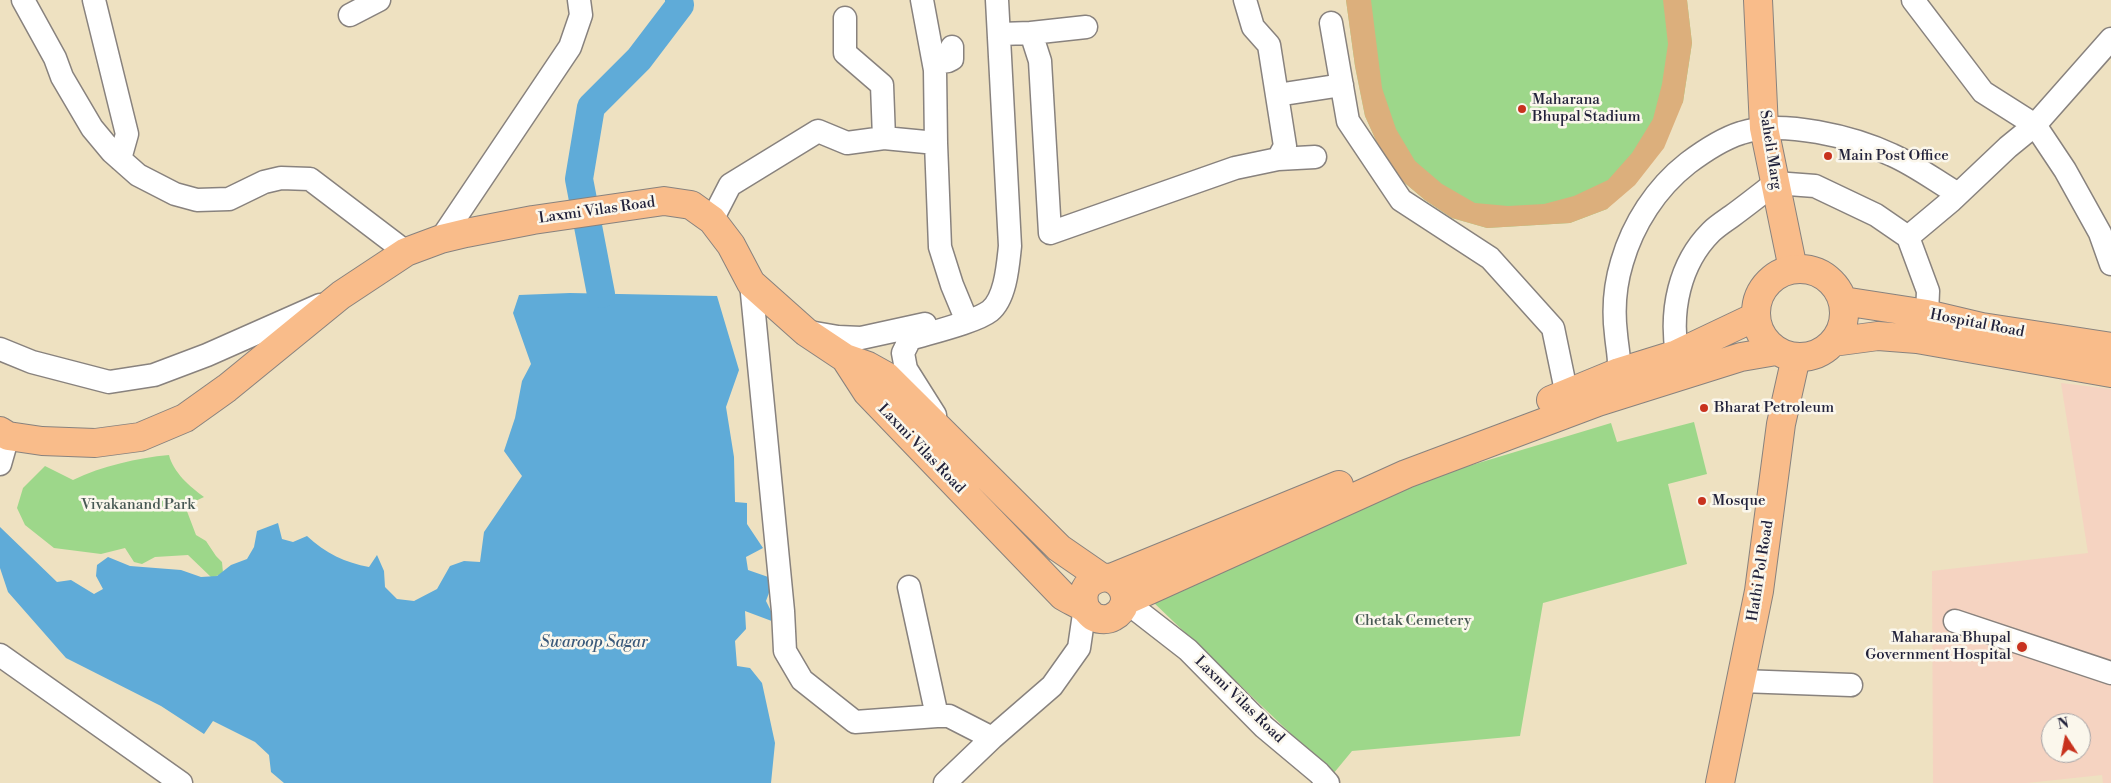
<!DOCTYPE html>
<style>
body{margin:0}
#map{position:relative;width:2111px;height:783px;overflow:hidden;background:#eee1c1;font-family:"Libre Bodoni",serif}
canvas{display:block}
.north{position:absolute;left:2041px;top:713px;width:50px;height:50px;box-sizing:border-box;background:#fbf7ec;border:1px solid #a4a2a5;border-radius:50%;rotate:349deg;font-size:14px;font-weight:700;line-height:20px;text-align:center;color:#22223b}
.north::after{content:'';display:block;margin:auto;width:18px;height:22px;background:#c8321e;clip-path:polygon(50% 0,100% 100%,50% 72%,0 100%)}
</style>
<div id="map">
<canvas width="2111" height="783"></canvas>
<div class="north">N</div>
</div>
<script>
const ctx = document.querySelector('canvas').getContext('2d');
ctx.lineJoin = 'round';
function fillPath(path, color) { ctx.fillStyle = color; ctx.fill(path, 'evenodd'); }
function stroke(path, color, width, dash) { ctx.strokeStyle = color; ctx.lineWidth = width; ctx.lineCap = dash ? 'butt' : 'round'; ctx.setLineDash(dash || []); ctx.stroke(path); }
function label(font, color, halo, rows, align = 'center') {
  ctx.font = font + ' "Libre Bodoni",serif'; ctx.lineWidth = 5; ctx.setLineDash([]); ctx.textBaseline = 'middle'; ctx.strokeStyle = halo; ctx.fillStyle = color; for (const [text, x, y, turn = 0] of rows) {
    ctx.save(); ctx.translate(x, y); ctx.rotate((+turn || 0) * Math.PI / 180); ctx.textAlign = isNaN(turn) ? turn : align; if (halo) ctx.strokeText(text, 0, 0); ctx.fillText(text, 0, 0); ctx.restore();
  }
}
fillPath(new Path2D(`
 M2061,383l50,6v394h-8l-1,-8 -75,8h-94l-1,-212 156,-18zM2051,723h30v30h-30z`), '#f5d3c1');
fillPath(new Path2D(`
 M1346,0h341l5,43 -9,59 -76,107 -37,14 -83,5 -35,-10 -27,-18 -25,-21 -17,-23 -18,-40 -10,-50z
 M1694,422l13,52 -39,10 19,80 -144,39 -23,133 -168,15 -19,23 -181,-173 137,-64 163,-66 159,-48 6,19z
 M169,455c4,17 21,32 35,42l-19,9 11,29 10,6 10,15 6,6 1,11 -11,5 -24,-23 -33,2 -13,7 -8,-2 -9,-14 -24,6 -47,-6 -29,-23 -8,-17 6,-20 22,-22 28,14c29,-14 64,-22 96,-25z`), '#9dd78a');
fillPath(new Path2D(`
 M570,293l147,3 22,74 -13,37 8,50 1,45 12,1v21l16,24 -17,9 2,13 26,9 -8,22 11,22 -32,-12 1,18 -11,12 2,25 13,2 12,15 13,60 -4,40h-487l-13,-11 -2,-17 -14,-13 -42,-21 -9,13 -43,-28 -95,-48 -58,-66 -8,-24v-41l57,55 14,-2 23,14 9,-5 -7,-13 1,-11 11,-8 22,9 51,4 20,7 16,-1 14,-11 16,-6 7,-12 3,-16 21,-8 4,16 11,3 14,-6c18,17 39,27 62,31l8,-12 7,16 1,16 12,12 17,2 23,-12 13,-23 14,-5 16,1 4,-30 38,-56 -18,-25 11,-33 7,-37 9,-17 -18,-51 6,-18z`), '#5fabd8');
stroke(new Path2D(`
 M601,294l-22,-115 12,-72 48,-48 41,-54 -1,-5`), '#5fabd8', 28);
fillPath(new Path2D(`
 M1346,0h25l11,88 14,41 19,32 27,23 33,19 33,3 36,-2 30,-8 34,-16 24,-27 21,-34 9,-35 6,-40 -5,-44h24l5,43 -9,59 -19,46 -29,37 -28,24 -37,14 -83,5 -35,-10 -27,-18 -25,-21 -17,-23 -18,-40 -10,-50z`), '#dcaf7c');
const minor = new Path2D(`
 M23,0l32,58 7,19 30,51 20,24 26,23 37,19 22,6 32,-1 35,-17 17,-4 29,1 96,73
 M94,0l33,134 -7,25
 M922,0l13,70 1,73
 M1913,0l70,92 52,33 30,45 35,63 11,31
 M350,15l29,-15
 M845,18v35l37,32 2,53
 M1331,23l17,98 53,79 89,58 63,70 17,82
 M1031,33l55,-6
 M1000,34l31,-1 9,28 10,172 185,-65 43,-9 7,-13 -16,-101 -16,-18 -8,-27
 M934,63l14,-2 4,-2v-12
 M1277,95l65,-10
 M1278,159l37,-2
 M712,220l18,-35 88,-54 29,12 37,-5 52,5 4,104 12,38 12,29
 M1908,237l43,-36 57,-54 27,-22 76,-86
 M441,239l129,-192 11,-32 -2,-15
 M751,283l32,328 2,40 17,29 53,42 82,-6
 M809,332l29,5 23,1 64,-14
 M0,349l32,13 77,20 45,-7 53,-20 113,-50
 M1677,354c-7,-43 2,-90 34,-122 6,-6 14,-11 21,-16 15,-11 29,-22 43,-33l40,3 61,29 32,22 20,54 -1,23
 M1619,372c1,-14 -2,-25 -3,-38 -3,-24 -1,-49 6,-72 11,-38 34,-74 66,-99 16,-12 34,-24 53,-30 41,-14 113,4 151,22 23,10 44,26 66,39
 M935,415l-29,-46 -3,-16 7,-14c19,-6 66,-17 80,-28 16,-13 18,-47 20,-65l-13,-246
 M0,464l8,-28
 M909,587l28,129h12l43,22
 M1125,601l63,49 76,77 55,46 9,10
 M1955,621l156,52
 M0,655l181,128
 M1741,681l110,4
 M945,783l47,-45 60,-52 27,-38 6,-41`);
const major = new Path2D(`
 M1758,0l6,128 29,141
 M1720,783l39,-192 22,-167 15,-67`);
const highway = new Path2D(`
 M1756 313a44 44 0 1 1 88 0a44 44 0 1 1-88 0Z
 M1843,301l84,13 55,13 129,20
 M1833,342l45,-6 39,3 194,34
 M845,358l23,8 18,10 173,172 42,29
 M1551,400l68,-28 58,-18 78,-37
 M0,431l8,5 34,5 53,2 45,-6 45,-19 42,-30 114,-93 65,-43 35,-13 25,-6 67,-13 131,-19 27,4 21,15 19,25 20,38 55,49 39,26 22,34 196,204c6,4 14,7 20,11 4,2 7,8 11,10 6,3 14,3 19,0 26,-14 5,-51 -20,-36 -10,6 -11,16 -8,26
 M1111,578l228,-93
 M1125,601l281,-127 192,-72 143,-45 35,-6`);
stroke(minor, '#88827e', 25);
stroke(major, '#88827e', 30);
stroke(highway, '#88827e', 30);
stroke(minor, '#fff', 22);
stroke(major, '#f9bc8a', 28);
stroke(highway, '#f9bc8a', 28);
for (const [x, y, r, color] of [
 [1522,109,5,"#c8321e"],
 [1828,156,5,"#c8321e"],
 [1704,408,5,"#c8321e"],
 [1702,501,5,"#c8321e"],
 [2022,647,6,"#c8321e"]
]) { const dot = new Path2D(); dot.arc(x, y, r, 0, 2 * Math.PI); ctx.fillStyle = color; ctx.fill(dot); stroke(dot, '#fbf7ec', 2); }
label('15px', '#22223b', '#fbf7ec', [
 ["Maharana",1532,100],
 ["Bhupal Stadium",1532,117],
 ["Main Post Office",1838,156],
 ["Bharat Petroleum",1714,408],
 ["Mosque",1712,501],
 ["Maharana Bhupal",2011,638,"right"],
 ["Government Hospital",2011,655,"right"]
], 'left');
label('15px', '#22223b', '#fbf7ec', [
 ["Saheli Marg",1770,150,81],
 ["Laxmi Vilas Road",597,211,-8],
 ["Hospital Road",1977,324,11],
 ["Laxmi Vilas Road",921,449,46],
 ["Hathi Pol Road",1761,571,-81],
 ["Laxmi Vilas Road",1239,700,44]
]);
label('15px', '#475853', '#fbf7ec', [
 ["Vivakanand Park",138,505],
 ["Chetak Cemetery",1413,621]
]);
label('italic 16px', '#3a597a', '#fbf7ec', [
 ["Swaroop Sagar",594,643]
]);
</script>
